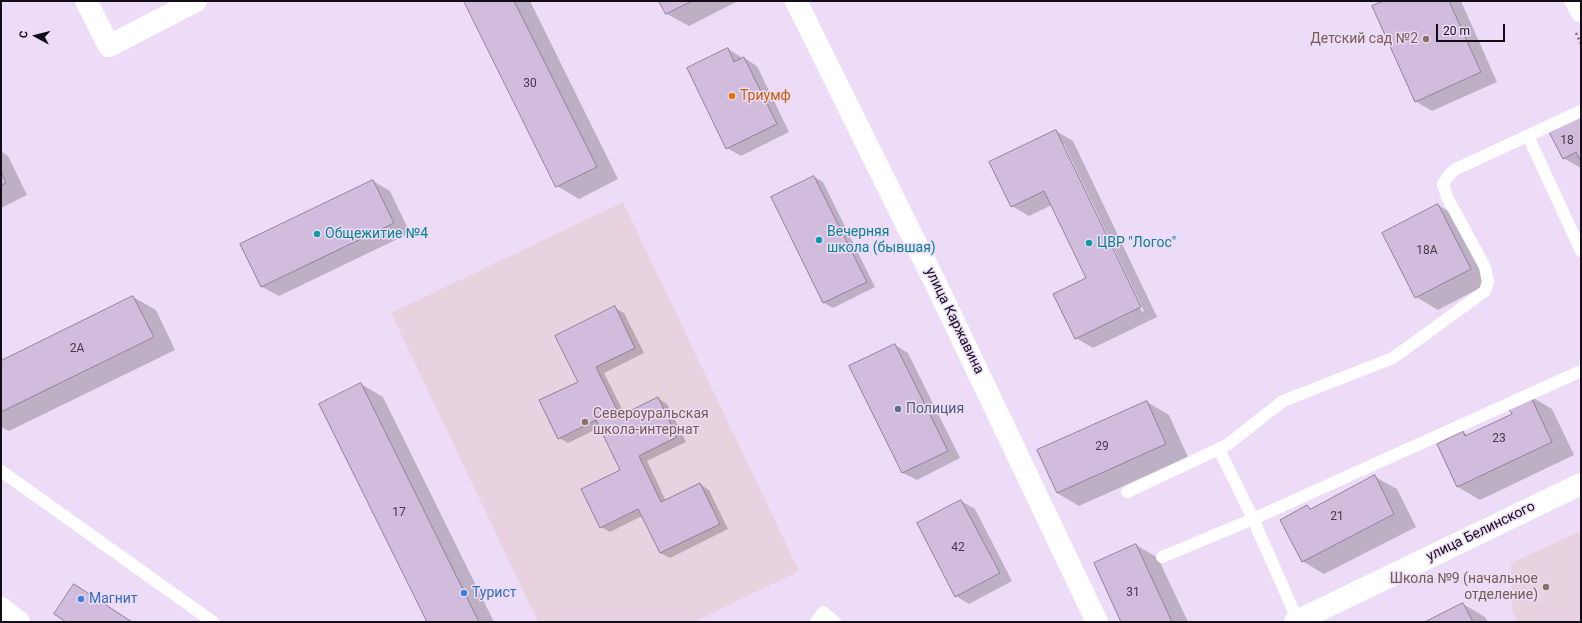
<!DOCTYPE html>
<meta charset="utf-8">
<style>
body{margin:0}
#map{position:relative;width:1582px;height:623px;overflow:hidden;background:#eddcf7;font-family:Roboto,sans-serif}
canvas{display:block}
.frame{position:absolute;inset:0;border:2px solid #120d16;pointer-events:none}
.north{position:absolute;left:16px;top:16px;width:40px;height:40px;-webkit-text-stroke:3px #eddcf7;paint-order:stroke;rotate:277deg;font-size:11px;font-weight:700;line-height:16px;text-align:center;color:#120d16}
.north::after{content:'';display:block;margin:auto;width:14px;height:18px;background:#120d16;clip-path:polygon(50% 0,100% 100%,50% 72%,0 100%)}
.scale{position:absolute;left:1436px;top:24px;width:69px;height:18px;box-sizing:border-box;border:2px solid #120d16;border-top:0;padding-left:5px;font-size:12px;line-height:14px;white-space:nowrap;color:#120d16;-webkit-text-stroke:3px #eddcf7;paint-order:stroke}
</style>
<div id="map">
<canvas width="1582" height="623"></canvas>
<div class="frame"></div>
<div class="north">С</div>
<div class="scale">20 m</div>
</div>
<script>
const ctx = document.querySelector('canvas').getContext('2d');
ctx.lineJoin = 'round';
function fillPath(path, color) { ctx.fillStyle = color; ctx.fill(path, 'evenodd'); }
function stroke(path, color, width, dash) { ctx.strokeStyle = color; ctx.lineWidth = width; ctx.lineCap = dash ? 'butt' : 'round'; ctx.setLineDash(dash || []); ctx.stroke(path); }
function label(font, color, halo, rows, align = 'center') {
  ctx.font = font + ' Roboto,sans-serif'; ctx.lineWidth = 3; ctx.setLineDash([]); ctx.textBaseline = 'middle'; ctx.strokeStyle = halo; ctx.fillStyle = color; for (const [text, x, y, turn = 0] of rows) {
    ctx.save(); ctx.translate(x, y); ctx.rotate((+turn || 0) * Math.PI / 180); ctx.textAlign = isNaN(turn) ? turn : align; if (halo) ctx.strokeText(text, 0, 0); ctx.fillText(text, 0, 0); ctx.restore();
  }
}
fillPath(new Path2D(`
 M623,202l176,369 -105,51h-156l-147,-309z
 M1581,531v91h-64l-5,-11 -1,-48z`), '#e9d2df');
fillPath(new Path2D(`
 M465,1h65l88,178 -39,20 -22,-13z
 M660,1h78l-49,25 -22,-12z
 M1386,1h75l36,81 -65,29 -17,-10z
 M728,49l13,8 1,2 2,-1 13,8 32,66 -48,24 -14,-8z
 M1581,114v54l-18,-10z
 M1056,131l17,10 84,176 -64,31 -17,-10 11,-60 -35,-73 -23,11 -17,-10zM1062,144h2l80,167 -2,1z
 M1,151l7,5 19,39 -26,13z
 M814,177l9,5 52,105 -42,21 -9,-5 -52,-105z
 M373,181l17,10 20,42 -131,63 -17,-9 -20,-43z
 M1438,205l22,13 33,63 -55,29 -22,-13z
 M133,297l23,13 19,40 -166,81 -8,-4v-65z
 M615,308l9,5 20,40 -40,20 21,42 33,-17 9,6 19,38 -39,19 19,40 34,-17 9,6 19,39 -58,29 -10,-5 -18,-37 -32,16 -9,-5 21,-57 -21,-43 -33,16 -9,-5 20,-56z
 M895,345l13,8 52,105 -43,22 -14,-7 -52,-106z
 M361,384l22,13 111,225h-66z
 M1530,396l22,13 22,46 -94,45 -22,-13 -20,-43 25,-12 5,4 45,-22z
 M1147,402l22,13 19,42 -109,49 -22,-13z
 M1375,477l22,12 19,38 -92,47 -22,-13 5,-55 5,3z
 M961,501l14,8 37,72 -43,23 -13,-8z
 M1136,545l22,13 30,64h-66l-27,-58z
 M75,585l13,8 44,29h-64z
 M1463,604l22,13 3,5h-61z`), '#0003');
const building = new Path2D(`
 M464,1h50l83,166 -41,20z
 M659,1h33l-26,13z
 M1384,1h65l32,71 -66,30 -43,-96z
 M728,48l6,14 10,-5 33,67 -51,25 -39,-81z
 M1581,113v49l-5,-10 -13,7 -15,-29z
 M1056,130l85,177 -66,32 -22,-45 33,-16 -42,-87 -33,16 -22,-45z
 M1,172l5,11 -5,2z
 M814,176l53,106 -44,21 -52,-106z
 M373,180l21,43 -133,64 -21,-43z
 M1438,204l33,65 -56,29 -33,-65z
 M133,296l21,41 -153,75v-51z
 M615,306l20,42 -39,19 24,49 38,-19 19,40 -38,19 22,46 39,-19 20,41 -60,29 -22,-44 -38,19 -19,-39 39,-19 -24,-50 -38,19 -19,-39 39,-18 -23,-46z
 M895,344l53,107 -46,22 -53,-107z
 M361,383l118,239h-52l-108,-218z
 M1530,395l22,47 -95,45 -20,-43 26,-13 2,5 47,-22 -5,-8z
 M1147,401l19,43 -109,49 -20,-43z
 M1375,475l19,39 -92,48 -22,-42 27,-15 3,4z
 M961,500l39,73 -45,24 -38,-74z
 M1136,544l36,78h-51l-27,-59z
 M74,584l58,38h-66l-12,-8z
 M1463,603l10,19h-48z`);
fillPath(building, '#d2bcde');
stroke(building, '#8f8098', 1);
stroke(new Path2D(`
 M1576,33l5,11`), '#766b7c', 2.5, [2, 3]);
stroke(new Path2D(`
 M1528,136l53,115
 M1219,449l34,70 45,102
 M1,471l212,151
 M1127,492l100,-47 56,-44 110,-43 92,-67 3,-9 -3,-15 -38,-70 -4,-13 6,-9 7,-6 125,-58
 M1162,557l91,-38 328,-148
 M816,622l7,-10 12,10`), '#fff', 12);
stroke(new Path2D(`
 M86,1l23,45 87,-45
 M1576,1l5,10
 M1,608l18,14`), '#fff', 22);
stroke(new Path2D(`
 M796,1l139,281 162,340
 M1295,622l286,-138`), '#fff', 22);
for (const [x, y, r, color] of [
 [1426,39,4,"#8d6e63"],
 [732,96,4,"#e8710a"],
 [317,234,4,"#0f9aa8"],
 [819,240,4,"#0f9aa8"],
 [1089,243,4,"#0f9aa8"],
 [898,409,4,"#5c6f8a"],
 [585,422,4,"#8d6e63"],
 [1546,587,4,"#8d6e63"],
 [464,593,4,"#3f7fe0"],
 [81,599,4,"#3f7fe0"]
]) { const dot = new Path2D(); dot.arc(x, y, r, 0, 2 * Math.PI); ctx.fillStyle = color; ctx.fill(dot); stroke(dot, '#eddcf7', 1.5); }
label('12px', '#423948', null, [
 ["30",530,84],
 ["18",1567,141],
 ["18А",1427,251],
 ["2А",77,349],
 ["23",1499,439],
 ["29",1102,447],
 ["17",399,513],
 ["21",1337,517],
 ["42",958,548],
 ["31",1133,593]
]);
label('14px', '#785e54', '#eddcf7', [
 ["Детский сад №2",1418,39],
 ["Североуральская",593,414,"left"],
 ["школа-интернат",593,430,"left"],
 ["Школа №9 (начальное",1538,579],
 ["отделение)",1538,595]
], 'right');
label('14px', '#c56008', '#eddcf7', [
 ["Триумф",740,96]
], 'left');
label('14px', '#0d838f', '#eddcf7', [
 ["Вечерняя",827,232],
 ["школа (бывшая)",827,248],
 ["Общежитие №4",325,234],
 ["ЦВР \"Логос\"",1097,243]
], 'left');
label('14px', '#120d16', '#eddcf7', [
 ["улица Каржавина",954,321,64],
 ["улица Белинского",1481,532,-26]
]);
label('14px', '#4e5e75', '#eddcf7', [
 ["Полиция",906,409]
], 'left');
label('14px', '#366cbe', '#eddcf7', [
 ["Турист",472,593],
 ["Магнит",89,599]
], 'left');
</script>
